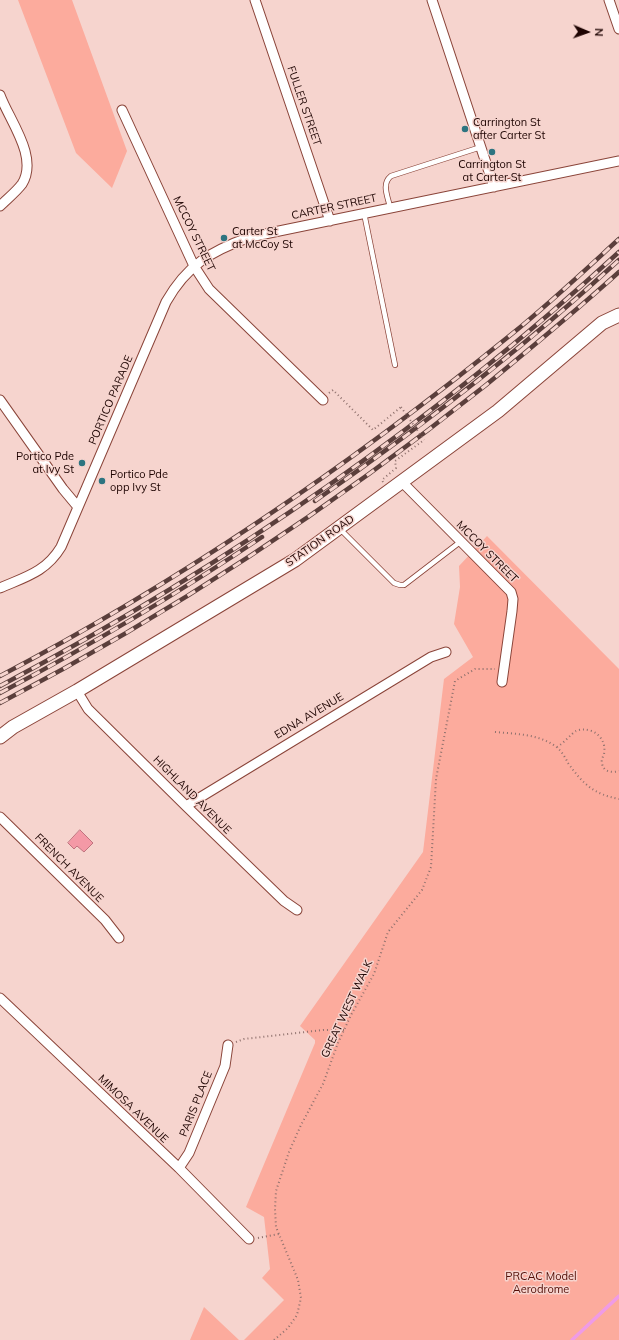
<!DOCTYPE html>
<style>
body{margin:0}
#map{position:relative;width:619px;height:1340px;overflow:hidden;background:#f6d4ce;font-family:Mulish,sans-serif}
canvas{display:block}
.north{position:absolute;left:567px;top:12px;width:40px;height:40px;-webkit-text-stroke:3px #f6d4ce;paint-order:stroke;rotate:92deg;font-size:11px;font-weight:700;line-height:16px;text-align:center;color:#1e0402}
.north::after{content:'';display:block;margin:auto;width:14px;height:18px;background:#1e0402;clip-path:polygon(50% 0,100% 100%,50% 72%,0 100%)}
</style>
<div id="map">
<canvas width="619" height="1340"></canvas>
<div class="north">N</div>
</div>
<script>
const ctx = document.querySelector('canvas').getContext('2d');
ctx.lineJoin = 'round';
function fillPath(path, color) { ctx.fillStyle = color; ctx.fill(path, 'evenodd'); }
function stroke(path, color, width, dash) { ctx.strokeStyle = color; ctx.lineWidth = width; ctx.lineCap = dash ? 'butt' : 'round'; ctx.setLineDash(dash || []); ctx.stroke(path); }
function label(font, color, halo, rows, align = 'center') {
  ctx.font = font + ' Mulish,sans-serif'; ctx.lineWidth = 3; ctx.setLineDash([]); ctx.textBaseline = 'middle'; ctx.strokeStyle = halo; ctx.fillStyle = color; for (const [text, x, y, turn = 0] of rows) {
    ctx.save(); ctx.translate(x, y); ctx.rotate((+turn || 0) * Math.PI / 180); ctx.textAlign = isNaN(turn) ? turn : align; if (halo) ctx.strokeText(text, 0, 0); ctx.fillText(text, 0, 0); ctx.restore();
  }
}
fillPath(new Path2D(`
 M18,0h54l55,151 -15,37 -36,-35z
 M487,536l132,133v671h-375l40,-40 -22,-22 8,-9 -6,-52 -18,-10 69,-164v-3l-15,-14 123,-174 21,-173 29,-22 -19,-33 6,-37 -1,-21z
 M204,1307l35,33h-49z`), '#fcab9d');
stroke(new Path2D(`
 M572,1340l47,-44`), '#ef9be6', 3.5);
const building = new Path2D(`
 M80,830l13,13 -9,9 -7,-6 -3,3 -6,-6z`);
fillPath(building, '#f499a6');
stroke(building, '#c0737e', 1);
const lane = new Path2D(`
 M390,207c-2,-10 -9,-23 1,-31l90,-29
 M364,213l31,152
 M340,529l54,54 6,2h4l56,-43`);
const street = new Path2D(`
 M255,0l75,221
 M432,0l62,187
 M609,0l10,29
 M0,95c9,25 39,62 22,89 -6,8 -15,15 -22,22
 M122,110l72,156 15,23 114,111
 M0,400l63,89 15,18
 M401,481l110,111 2,7 -1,12 -10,71
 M0,588c25,-11 46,-16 61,-41l105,-245c21,-37 45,-51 84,-65l369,-76
 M77,691l11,18 98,97 98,95 13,9
 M186,806l245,-149 15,-5
 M0,817l105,103 14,18
 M0,998l179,170 70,71
 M179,1168l10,-15 36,-87 3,-21`);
const secondary = new Path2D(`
 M0,737l13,-10 64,-36 218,-131 203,-149 104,-88 17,-8`);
stroke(lane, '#8a4439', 6);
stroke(street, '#8a4439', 11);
stroke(secondary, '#8a4439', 15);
stroke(new Path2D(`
 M329,393l4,-3 40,40 28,-23
 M383,482l-1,-2 14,-12 -1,-7 29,-21
 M495,732c21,2 43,2 60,14 6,4 10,11 13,17 15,21 25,31 51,36
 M557,747c7,-4 15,-14 19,-16 5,-2 10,-2 16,0 9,4 14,13 12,23 -1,3 -3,6 -2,9 1,9 10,10 17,8
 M236,1042l8,-3 79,-9h21
 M258,1238l21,-4
 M274,1340l14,-12 9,-13 4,-17 -3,-18 -22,-53 -1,-18 1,-18 13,-39 12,-27 22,-41 15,-41 13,-28 23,-41 14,-42 34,-42 9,-23 5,-88 19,-98 20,-12h20`), '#8f716d', 2, [1, 3]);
stroke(lane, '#fff', 4.5);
stroke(street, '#fff', 9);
stroke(secondary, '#fff', 13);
const rail = new Path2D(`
 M315,501c106,-74 209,-153 304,-241
 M0,676c183,-96 353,-213 513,-343 37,-30 71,-62 106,-94
 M0,686c223,-118 433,-263 619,-434
 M0,693c91,-48 177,-99 262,-156
 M0,703c172,-90 334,-197 486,-318 45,-37 90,-74 133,-113`);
stroke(rail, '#5b3f3c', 4.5);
stroke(rail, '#f6d4ce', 3, [9]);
stroke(new Path2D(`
 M401,407l23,33`), '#8f716d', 2, [1, 3]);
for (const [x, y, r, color] of [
 [465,129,4,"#2d7480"],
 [492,152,4,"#2d7480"],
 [224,238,4,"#2d7480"],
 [82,463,4,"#2d7480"],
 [102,481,4,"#2d7480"]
]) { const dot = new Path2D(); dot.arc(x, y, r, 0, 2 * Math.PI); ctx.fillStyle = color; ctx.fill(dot); stroke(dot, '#f6d4ce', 1.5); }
label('11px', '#1e0402', '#f6d4ce', [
 ["FULLER STREET",304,106,71],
 ["CARTER STREET",334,207,-12],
 ["MCCOY STREET",194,234,64],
 ["PORTICO PARADE",111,400,-67],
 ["STATION ROAD",320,541,-35],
 ["MCCOY STREET",487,552,45],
 ["EDNA AVENUE",309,716,-31],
 ["HIGHLAND AVENUE",192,795,45],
 ["FRENCH AVENUE",69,868,45],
 ["GREAT WEST WALK",347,1009,-65],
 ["PARIS PLACE",196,1104,-68],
 ["MIMOSA AVENUE",133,1109,44]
]);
label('11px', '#1e0402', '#f6d4ce', [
 ["Carrington St",473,123],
 ["after Carter St",473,136],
 ["Carrington St",492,165,"center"],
 ["at Carter St",492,178,"center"],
 ["Carter St",232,232],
 ["at McCoy St",232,245],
 ["Portico Pde",74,457,"right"],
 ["at Ivy St",74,470,"right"],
 ["Portico Pde",110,475],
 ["opp Ivy St",110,488]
], 'left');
label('11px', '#520d06', '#f6d4ce', [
 ["PRCAC Model",541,1277],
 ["Aerodrome",541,1290]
]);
</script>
